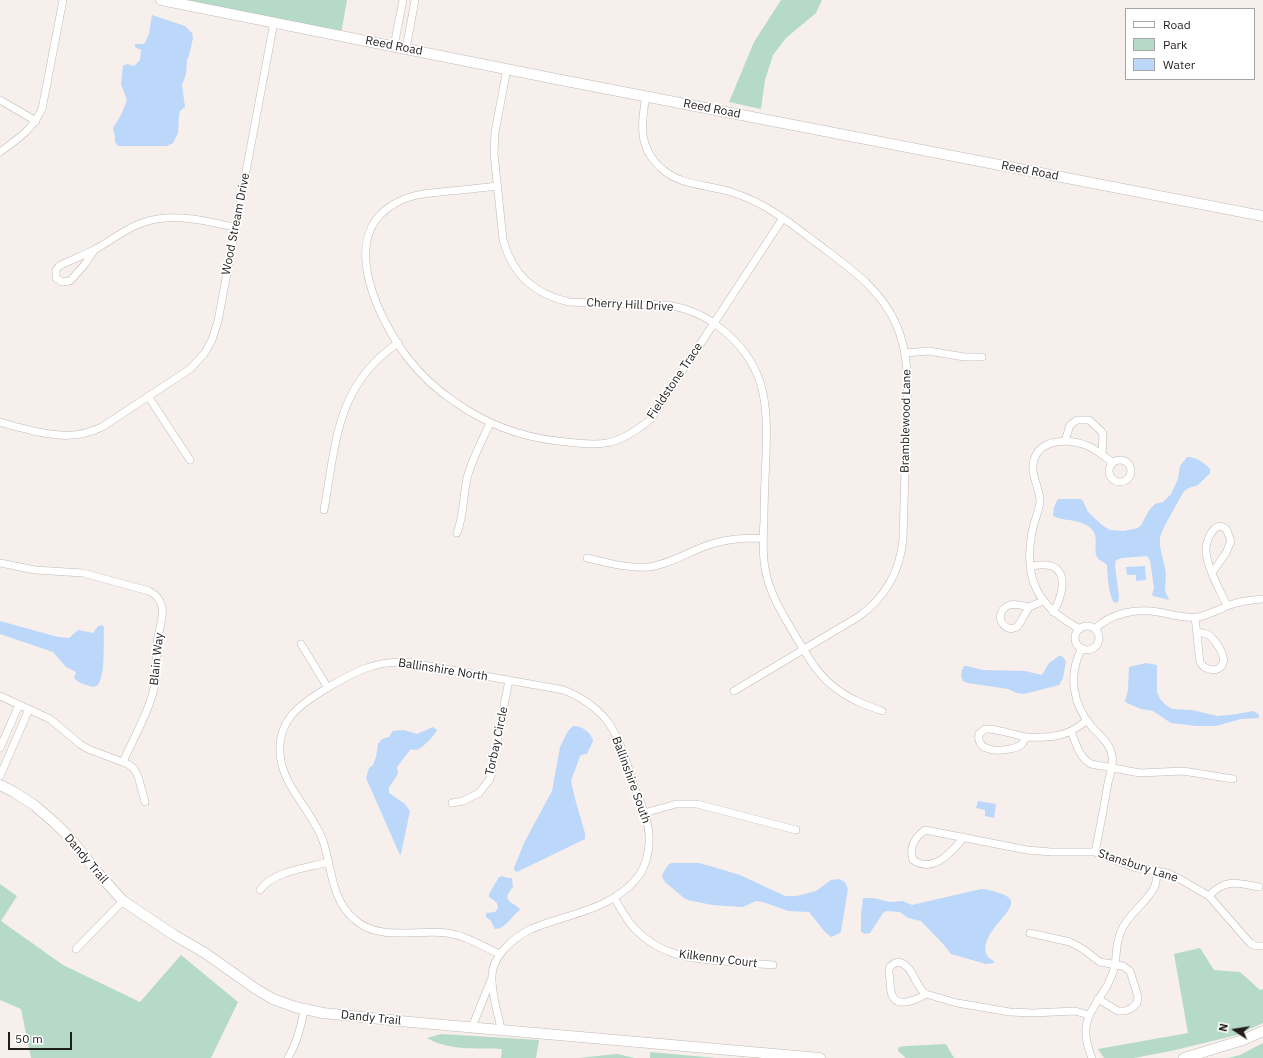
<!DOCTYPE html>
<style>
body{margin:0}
#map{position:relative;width:1263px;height:1058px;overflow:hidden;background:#f7efec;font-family:"IBM Plex Sans",sans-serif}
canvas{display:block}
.legend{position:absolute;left:1125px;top:8px;width:130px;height:72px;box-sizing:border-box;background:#fff;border:1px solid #a6a5a4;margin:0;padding:5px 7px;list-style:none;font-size:12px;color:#201d1c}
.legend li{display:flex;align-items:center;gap:8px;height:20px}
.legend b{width:20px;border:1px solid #a6a5a4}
.north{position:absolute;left:1215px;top:1010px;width:40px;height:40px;-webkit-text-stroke:3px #fff;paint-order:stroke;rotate:282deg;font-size:11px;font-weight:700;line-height:16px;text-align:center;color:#201d1c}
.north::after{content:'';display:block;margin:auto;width:14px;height:18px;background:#201d1c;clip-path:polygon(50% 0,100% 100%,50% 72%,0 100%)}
.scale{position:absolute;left:8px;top:1032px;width:64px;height:18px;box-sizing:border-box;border:2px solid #201d1c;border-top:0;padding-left:5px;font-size:12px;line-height:14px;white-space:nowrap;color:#201d1c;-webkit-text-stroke:3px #fff;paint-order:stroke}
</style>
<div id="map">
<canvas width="1263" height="1058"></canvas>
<ul class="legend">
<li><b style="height:5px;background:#fff"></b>Road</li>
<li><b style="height:11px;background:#b5dac8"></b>Park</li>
<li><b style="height:11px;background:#bbd7f9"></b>Water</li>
</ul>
<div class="north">N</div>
<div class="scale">50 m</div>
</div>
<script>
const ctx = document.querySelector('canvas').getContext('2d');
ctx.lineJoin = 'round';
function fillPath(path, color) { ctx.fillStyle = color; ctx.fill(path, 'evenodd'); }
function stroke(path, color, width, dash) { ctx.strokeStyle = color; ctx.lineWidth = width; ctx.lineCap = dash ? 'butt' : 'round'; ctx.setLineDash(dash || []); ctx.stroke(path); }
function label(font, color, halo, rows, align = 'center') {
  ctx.font = font + ' "IBM Plex Sans",sans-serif'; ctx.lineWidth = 3.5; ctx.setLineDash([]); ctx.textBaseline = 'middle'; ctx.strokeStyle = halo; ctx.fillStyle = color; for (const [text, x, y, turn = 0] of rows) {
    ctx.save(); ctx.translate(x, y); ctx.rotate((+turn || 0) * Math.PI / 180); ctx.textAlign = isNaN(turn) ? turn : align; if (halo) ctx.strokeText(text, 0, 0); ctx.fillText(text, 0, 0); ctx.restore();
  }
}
fillPath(new Path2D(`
 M170,0h177l-6,34z
 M781,0h41l-6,13 -30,25 -13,17 -8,25 -4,29 -32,-7 25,-60z
 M0,884l17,12 -16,25 62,44 77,37 41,-47 57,47 -27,56h-180l-10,-49 -21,-9z
 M1200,948l14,22 26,2 20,18 3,-1v34l-26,12 -66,16 -37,7h-30l-6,-9 90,-16 -14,-79z
 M441,1034l98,6 -3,18h-35l1,-9c-25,-1 -53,2 -75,-11z
 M1263,1043v15h-35l12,-3z
 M946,1044l8,14h-48l-8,-7 1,-4 7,-1z
 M650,1052l67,6h-67z
 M617,1054l18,4h-57z`), '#b5dac8');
fillPath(new Path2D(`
 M152,15l33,11 7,7 1,5 -4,18 -2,4 -1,14 -4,11 3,22 -5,4 -1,4 -1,18 -5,10 -6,3h-49l-3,-4v-5l-2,-9 8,-13 6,-15 -6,-16 2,-18 4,-2 7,2 6,-6 1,-10 -6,-3v-3h9l5,-10z
 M1187,457c9,0 17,5 23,12v4l-12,12 -9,3 -5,3 -20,36 -4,10v9l6,27 -1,18 4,9 -16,-4 -1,-1 2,-7 -4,-28 -3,-4 -25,2 -6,2 -1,5 4,32 -1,5 -4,1c-6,-10 -6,-26 -7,-38 -3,-4 -8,-4 -10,-8 -5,-9 6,-25 -13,-33 -10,-5 -21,-3 -31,-8l1,-9 4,-8h23l2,2 5,11 14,13 8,5 14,1 14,-3 3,-3 9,-16 5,-5 8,-2 8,-8 7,-15 2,-13z
 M1145,566l1,14 -10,1v-6h-9l-1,-8z
 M0,621l58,16 11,1 9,-8 15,3 5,-7 4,-1 2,2c-1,16 2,45 -6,58l-5,2 -13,-4 -6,-5 2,-6 -10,-5 -13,-15 -53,-18z
 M1059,656h3l4,5 -3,17 -4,7 -35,9 -7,-1 -9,-4 -40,-6 -4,-1 -3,-5 1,-7 2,-4h3l16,4 42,1 17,4 7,-12z
 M1146,663l11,2v27l3,7 7,7 6,3 19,1 25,6 13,-1 24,-4 5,4v3l-18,1 -25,7h-20l-25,-3 -18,-12 -12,-2 -14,-6 -2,-2 3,-11 1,-23z
 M573,726c9,0 18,6 20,15l-6,13h-3l-4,2 -9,25 4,18 10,34v6l-68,33 -3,-2v-2l10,-25 28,-52 8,-44 8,-16z
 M433,727l4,3c-2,5 -15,19 -21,20 -2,0 -4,-1 -6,0l-13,17 1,7 -9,13v6l16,11 5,7 -9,43 -1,1 -34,-77 3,-10 4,-3 3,-8 2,-13 4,-5 7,-2 4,-6 11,-1 13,4z
 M978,801l18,3 -2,14 -9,-2v-6l-9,-2z
 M672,863h27l11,3 30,9 45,21h12l19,-5 15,-11 8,-1 6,3 3,7 -7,42 -1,2 -9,4 -6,-5 -16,-20 -21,-1 -25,-9 -7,-1 -13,6 -31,-2 -24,-5 -4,-2 -19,-16 -3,-6 2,-5 5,-7z
 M502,876l6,2h4l1,9c-12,14 -3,13 7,22l-1,2c-8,5 -13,18 -24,18l-4,-8 -5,-4v-4l9,-1 3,-4c0,-7 -4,-7 -9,-11v-3l10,-17z
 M981,889c6,0 12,2 18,4 22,6 9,18 0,29 -9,10 -23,31 -5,39v2l-8,1 -35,-10 -7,-9 -23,-24 -13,-3 -8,-6 -14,-1 -3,2 -13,20 -5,1 -4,-2v-18l2,-16h10l17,4 13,-1 9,4z`), '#bbd7f9');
const street = new Path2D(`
 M394,46l9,-46
 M406,49l9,-49
 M507,69l-12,63 -1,21 9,87c10,35 31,54 66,62l77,3c25,-3 53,6 73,22 47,36 49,75 47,129 -1,22 -2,43 -2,64 -1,16 -2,32 1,48 4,25 18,47 31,69 11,18 21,37 38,50 15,12 31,18 48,24
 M646,96c-5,27 -8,52 15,72 20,19 49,16 73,25 31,10 55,29 80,48 31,24 65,45 82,83 16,36 11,74 10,112 -1,35 -2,69 -3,103 -3,33 -18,59 -45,78l-124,74
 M0,100l36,21
 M0,152c20,-15 30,-20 42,-43l21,-109
 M497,186c-16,2 -32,4 -48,5 -21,2 -40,3 -58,15 -52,33 -12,114 16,151 13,17 30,33 48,45 31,22 66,35 103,39 44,5 57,7 93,-22l132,-201
 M95,249l-10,15 -15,17 -8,1 -6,-4v-8l3,-4c12,-6 25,-11 37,-17 24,-14 40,-29 69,-31 23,-2 48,5 70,9
 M905,353l24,-2 35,6h18
 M148,396l42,64
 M0,422c11,4 22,6 33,9 26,5 43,8 69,-4l88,-58 14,-15 8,-14 6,-19 56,-299
 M1065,441l5,-16 7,-5h12l12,11 2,3 -1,21
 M1109 471a11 11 0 1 1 22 0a11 11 0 1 1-22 0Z
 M324,510c12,-67 12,-125 74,-167
 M457,533c7,-18 6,-36 10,-55 5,-19 15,-37 23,-55
 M587,558c19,4 41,11 61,9 19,-2 37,-13 55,-20 20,-8 39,-9 60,-9
 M0,563l35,7 48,3 66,18c23,12 10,33 8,52 -1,13 0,27 -2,40 -3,23 -22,56 -32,79
 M1030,566c5,0 11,-2 16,-1 25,2 16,34 7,47
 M1212,573l14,-20 5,-12c-2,-4 -3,-9 -5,-12 -12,-11 -21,14 -20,22 1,17 14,39 21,55
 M1029,607c-6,-1 -13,-4 -19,-2 -13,4 -13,20 1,24l6,-2 4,-6 8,-14 14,-6
 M1195,617l5,45c4,8 19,12 23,1 3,-8 -8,-23 -14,-28 -4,-2 -8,-2 -12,-3
 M1075 638a12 12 0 1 1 24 0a12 12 0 1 1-24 0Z
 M1080,629c-42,-22 -57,-50 -48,-97 2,-10 6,-19 8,-29 1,-13 -9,-26 -7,-39 4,-26 36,-26 55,-18 9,4 17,11 25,17
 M1095,629c16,-16 42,-21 63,-17 14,2 25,7 40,5 11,-2 21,-8 32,-12 10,-4 22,-5 33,-6
 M301,644l27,44
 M1082,648c-14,26 -10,56 10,79 8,9 18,16 20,29 2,9 -2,19 -4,27 -4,23 -8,46 -13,69
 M0,696l50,23 30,25 8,5 40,15 6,5 4,7 7,26
 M985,729c9,-1 31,6 41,8 -1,2 -3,6 -5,8 -11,7 -46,10 -42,-11z
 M1071,731c5,13 8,26 20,33l49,9 43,-2 50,8
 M1026,737c25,1 42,0 61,-17
 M0,748l19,-43
 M0,776l29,-67
 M452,803l11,-2 16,-8 11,-14 19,-99
 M644,813l32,-9h21l99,26
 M964,837c-12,15 -31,37 -51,23 -4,-13 1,-22 12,-30l102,20 24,2h44l38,15 34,6 11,5 31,18 41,47 6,3h7
 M260,890c13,-19 47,-22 69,-28
 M1209,896c16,-18 29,-13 50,-9
 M614,898c7,10 12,22 21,31 25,26 52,29 86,32 18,1 35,3 52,4
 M1030,933l40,9 13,7 17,13 23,4 7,5 8,26 -1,6 -5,5 -7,3h-7l-20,-12
 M76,949l47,-48
 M500,954c-18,-8 -33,-18 -53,-21 -30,-4 -68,9 -93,-14 -23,-20 -22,-51 -31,-78 -9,-27 -37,-52 -42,-80 -7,-39 17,-55 46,-73 27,-16 47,-27 79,-26l158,28c15,6 29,15 40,27 17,20 23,48 31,72 6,15 13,30 14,46 1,15 -3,32 -12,43 -26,32 -70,36 -106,51 -18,9 -41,28 -39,51 0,16 6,33 9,49
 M898,962c16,3 16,24 28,32 -8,5 -29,15 -34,1 -2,-5 -2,-11 -2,-16 -1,-4 -2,-9 0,-12 2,-3 5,-4 8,-5z
 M926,994l31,9 53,9 23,1 42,-2 14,4
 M472,1027l19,-47
 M288,1058c9,-15 13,-30 16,-48
 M1092,1058c-20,-48 14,-53 23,-93 2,-14 1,-25 8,-38 8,-15 25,-26 32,-41 1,-5 2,-10 3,-15`);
const secondary = new Path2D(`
 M161,0l395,79 707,137
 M0,785l14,7 20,13 21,18 14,14 29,36 25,28 51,34 31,18 51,36 17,10 22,8 28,6 87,9 410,36
 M1184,1058l59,-18 20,-9`);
stroke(street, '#c0b9b5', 8);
stroke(secondary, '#c0b9b5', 11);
stroke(street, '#fff', 7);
stroke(secondary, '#fff', 10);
label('12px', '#201d1c', '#fff', [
 ["Reed Road",394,46,11],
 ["Reed Road",712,109,11],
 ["Reed Road",1030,171,11],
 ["Wood Stream Drive",236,224,-79],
 ["Cherry Hill Drive",630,305,3],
 ["Fieldstone Trace",675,381,-56],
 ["Bramblewood Lane",906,421,-89],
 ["Blain Way",157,659,-84],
 ["Ballinshire North",443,670,9],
 ["Torbay Circle",497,741,-78],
 ["Ballinshire South",631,780,70],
 ["Dandy Trail",86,859,50],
 ["Stansbury Lane",1138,866,18],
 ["Kilkenny Court",718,959,7],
 ["Dandy Trail",371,1018,6]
]);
</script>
